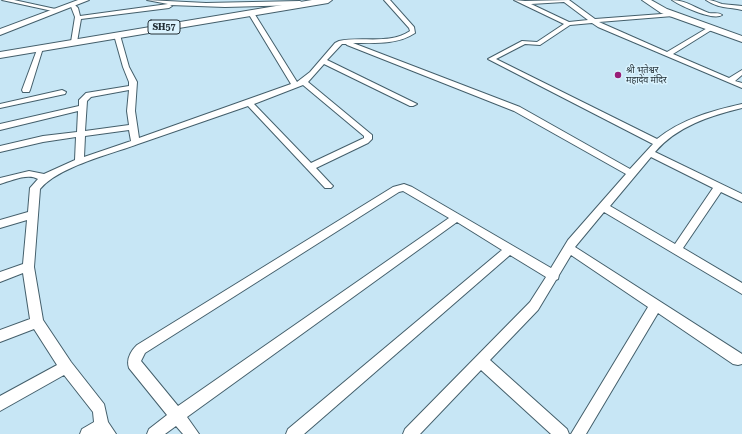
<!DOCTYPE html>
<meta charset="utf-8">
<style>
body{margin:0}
canvas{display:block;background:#c7e6f5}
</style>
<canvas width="742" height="434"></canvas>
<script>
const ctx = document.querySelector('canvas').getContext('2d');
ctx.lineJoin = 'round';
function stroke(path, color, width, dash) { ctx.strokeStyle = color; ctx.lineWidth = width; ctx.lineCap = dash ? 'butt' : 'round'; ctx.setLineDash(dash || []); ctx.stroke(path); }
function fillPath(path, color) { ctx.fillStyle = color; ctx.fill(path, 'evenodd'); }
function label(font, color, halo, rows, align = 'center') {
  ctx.font = font + ' "Roboto Serif","Noto Sans Devanagari",serif'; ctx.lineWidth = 3; ctx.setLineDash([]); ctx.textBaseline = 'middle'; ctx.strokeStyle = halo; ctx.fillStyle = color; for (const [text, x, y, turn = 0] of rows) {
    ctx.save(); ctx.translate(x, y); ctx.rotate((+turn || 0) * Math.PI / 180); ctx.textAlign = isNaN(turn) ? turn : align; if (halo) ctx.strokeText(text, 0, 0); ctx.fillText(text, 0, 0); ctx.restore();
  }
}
const street = new Path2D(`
 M2,0h12l46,10 -3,2z
 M147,0l59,3 94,-2 3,2 -3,2 -75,2 -55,-2 2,1 -3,2 -88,11 -4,23 -3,2 -3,-2 4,-25 -5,-13h4l4,4 2,8 88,-12z
 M384,0h6l24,27 1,6c-18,12 -41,10 -62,10l167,64 110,62 23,-25 -165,-85 34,-18 15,1 27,-18 -50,-24 11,1 44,-1 26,19 80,-6v2l-2,1 -74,6 68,30 42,-25h4v2l-40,25 56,24 13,-8v5l-7,6 7,2v5l-144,-61 -6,-4 -22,2 -30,20 -15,-1 -29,15 161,80c25,-20 54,-28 85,-35v4c-32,8 -65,18 -87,44l87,42v8l-21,-10 -38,56 59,35v11l-138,-82 -29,35 167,107v10l-4,1 -5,-1 -75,-51 -72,121h-15l77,-127 -77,-52 -12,20 -1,4 -2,1 -18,30 -48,50 77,69 2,5h-18l-70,-64 -61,64h-17l2,-5 125,-127 16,-25 -36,-22 -206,179h-18l2,-5 214,-179 -45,-28 -270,195 12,17h-16l-7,-8 -11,8h-18l2,-5 18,-14 -38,-47c-3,-9 2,-17 8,-23l256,-158 11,-3 8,3 139,81 17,-28 58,-66 -112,-63 -167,-66 -1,-1h-4l-15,16 90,44 -4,2h-3l-86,-42 -16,18 64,53v4l-4,4 -52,25 15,16 2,2 -2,2h-6l-77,-82c-37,13 -73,25 -110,38 -27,10 -80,23 -98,45l-6,78 9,53 28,42 33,42 4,18 8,12h-36l2,-5 12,-7 -1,-10 -29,-37 -64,36v-15l57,-31 -23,-36 -34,13v-12l30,-11 -7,-46 -23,9v-10l23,-8 4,-44 -27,8v-8l28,-8 2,-24 8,-9c-11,-6 -27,2 -38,5v-6l29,-7 15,3 31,-14 1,-23 -33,5 -43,10v-6l43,-10 34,-4 1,-21 -78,19v-6l79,-18v-6l7,-7 43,-7v-4l-6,-15 -9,-32 3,-2 3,2 9,32 8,15 -2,29 4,27 152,-54 -43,-71 1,-1 5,1 43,69 13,-10 25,-29 4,-2c23,-5 50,4 71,-10l-1,-3zM564,2l24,18 -19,2 -38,-18zM303,85l61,51v2l-53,25 -57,-59zM129,90l-2,21 2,14 -44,6 2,-30 4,-4zM129,130l2,11 -47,16 1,-21zM651,157l62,31 -38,56 -65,-38zM403,191l46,27 -271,188 -37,-45 4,-8 254,-161z
 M672,0c14,0 25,9 37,13 5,1 9,-1 13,2 -9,6 -41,-9 -50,-15z
 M706,0c7,0 10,2 16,4 6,1 13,1 20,2v4c-13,-3 -25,-2 -36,-10z
 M38,47l5,1 -13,42 -1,2h-6l-1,-2z
 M62,90l4,2 -1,2 -65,14v-4z`);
const secondary = new Path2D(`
 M78,0h11l-89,35v-6z
 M642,0h9l16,9 75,27v6l-81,-29z`);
const primary = new Path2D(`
 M312,0h20l-4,3 -328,55v-6z`);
stroke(street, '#445f6b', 2);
stroke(secondary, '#445f6b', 2);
stroke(primary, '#445f6b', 2);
fillPath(street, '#fff');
fillPath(secondary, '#fff');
fillPath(primary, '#fff');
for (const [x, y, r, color] of [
 [618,75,4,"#981e78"]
]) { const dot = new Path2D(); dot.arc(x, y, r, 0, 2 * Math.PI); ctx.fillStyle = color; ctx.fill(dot); stroke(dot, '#daf3fe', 1.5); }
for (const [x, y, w] of [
 [164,27,32]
]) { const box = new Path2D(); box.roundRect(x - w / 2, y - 7, w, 14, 3); ctx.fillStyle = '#daf3fe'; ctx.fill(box); stroke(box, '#243036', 1); }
label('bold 9px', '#243036', null, [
 ["SH57",164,27]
]);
label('9px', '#243036', '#daf3fe', [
 ["श्री भूतेश्वर",626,70],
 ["महादेव मंदिर",626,80]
], 'left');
</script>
